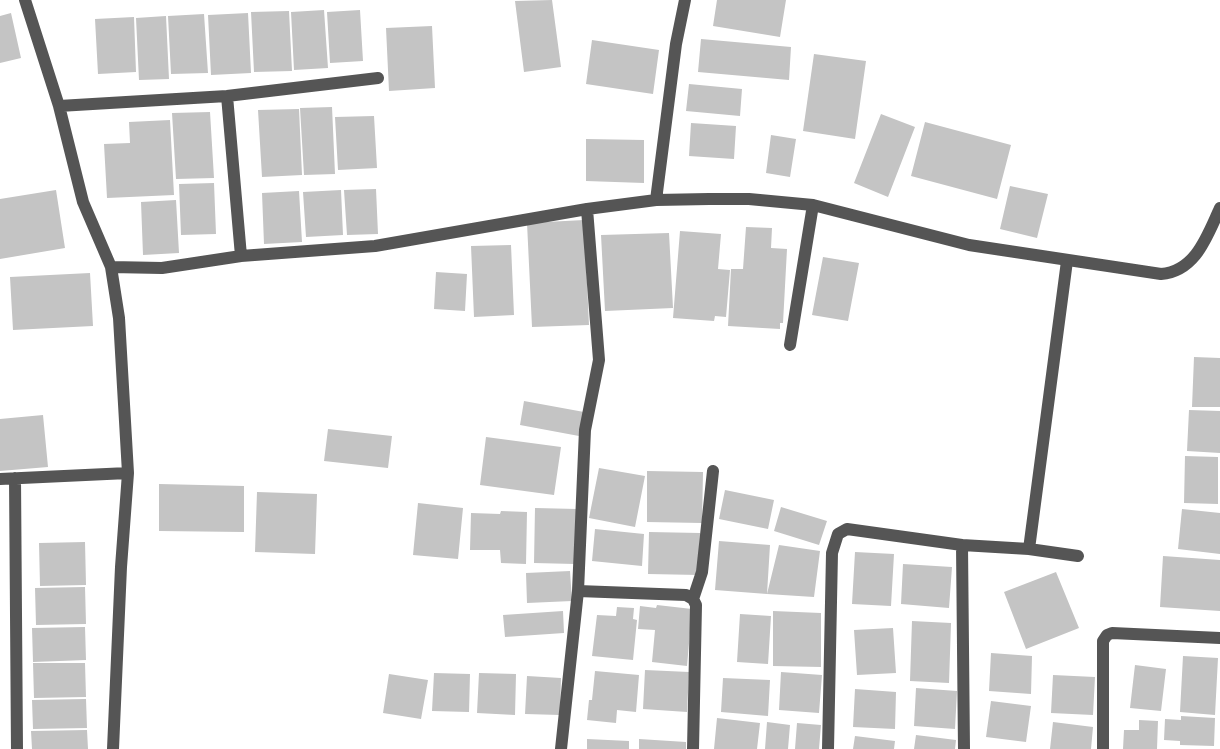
<!DOCTYPE html>
<style>
body{margin:0}
canvas{display:block;background:#fff}
</style>
<canvas width="1220" height="749"></canvas>
<script>
const ctx = document.querySelector('canvas').getContext('2d');
ctx.lineJoin = 'round';
function fillPath(path, color) { ctx.fillStyle = color; ctx.fill(path, 'evenodd'); }
function stroke(path, color, width, dash) { ctx.strokeStyle = color; ctx.lineWidth = width; ctx.lineCap = dash ? 'butt' : 'round'; ctx.setLineDash(dash || []); ctx.stroke(path); }
fillPath(new Path2D(`
 M552,0l9,67 -37,5 -9,-71z
 M717,0h69l-6,37 -67,-11z
 M324,10l4,58 -34,2 -3,-58z
 M360,10l3,51 -33,2 -3,-51z
 M289,11l3,60 -38,1 -3,-60z
 M11,13l10,45 -21,5v-47z
 M248,13l3,60 -40,2 -3,-60z
 M204,14l4,59 -37,1 -3,-58z
 M166,16l3,63 -30,1 -3,-62z
 M134,17l2,55 -38,2 -3,-55z
 M432,26l3,62 -46,3 -3,-63z
 M701,39l90,8 -2,33 -91,-8z
 M592,40l67,10 -6,44 -67,-10z
 M814,54l52,7 -11,78 -52,-8z
 M689,84l53,5 -2,27 -54,-5z
 M332,107l3,67 -31,1 -4,-67z
 M299,109l3,66 -40,2 -4,-67z
 M210,112l4,66 -38,1 -4,-66z
 M881,114l34,13 -27,70 -34,-14z
 M374,116l3,52 -39,2 -3,-53z
 M170,120l4,75 -67,3 -3,-54 26,-1 -1,-21z
 M925,122l86,23 -14,54 -86,-23z
 M691,123l45,3 -2,33 -45,-3z
 M771,135l25,4 -6,38 -24,-4z
 M586,139l58,1v43l-58,-2z
 M214,183l2,51 -35,1 -2,-51z
 M1010,186l38,8 -11,44 -37,-9z
 M376,189l2,45 -31,1 -3,-45z
 M56,190l9,58 -65,11v-60z
 M341,190l2,45 -37,2 -3,-45z
 M299,191l3,51 -38,2 -2,-51z
 M176,200l3,53 -36,2 -2,-53z
 M584,220l5,105 -57,2 -5,-104z
 M746,227l26,1 -1,20 16,1 -4,74h-3v6l-52,-3 3,-57h12z
 M680,231l41,3 -3,35 12,1 -4,47 -11,-1 -1,5 -41,-3z
 M669,233l4,75 -68,3 -4,-76z
 M511,245l3,70 -40,2 -3,-71z
 M823,257l36,6 -11,58 -36,-6z
 M436,272l31,2 -2,37 -31,-2z
 M90,273l3,53 -80,4 -3,-53z
 M1194,357l26,1v49h-28z
 M524,401l60,11 -5,24 -59,-11z
 M1189,410l31,1v42l-33,-2z
 M43,415l5,52 -48,4v-52z
 M328,429l64,7 -4,32 -64,-7z
 M486,437l75,10 -7,48 -74,-10z
 M1185,456l33,1v47l-34,-1z
 M599,468l46,8 -10,51 -46,-9z
 M647,471l56,1 -1,51 -55,-1z
 M159,484l85,2v46l-85,-1z
 M725,490l49,10 -6,29 -49,-10z
 M257,492l60,2 -2,60 -60,-2z
 M418,503l45,5 -5,51 -45,-4z
 M781,507l46,14 -8,24 -45,-14z
 M535,508l42,1 -2,55 -41,-1z
 M1182,509l38,4v41l-42,-5z
 M501,511l26,1 -1,52 -25,-1 -1,-13h-30l1,-37 29,1z
 M595,529l49,5 -2,32 -50,-5z
 M649,532l51,1 -1,42 -51,-1z
 M719,541l51,4 -3,49 12,-49 41,6 -6,46 -47,-3 -52,-4z
 M85,542l1,43 -46,1 -1,-43z
 M855,552l39,2 -3,52 -39,-2z
 M1163,556l57,4v51l-60,-4z
 M903,564l49,3 -3,41 -48,-4z
 M570,571l2,30 -45,2 -1,-30z
 M1056,572l23,56 -53,21 -22,-57z
 M85,587l1,37 -50,1 -1,-37z
 M657,605l35,4 -5,57 -35,-4 3,-32 -17,-1 2,-23 16,2z
 M617,607l17,1 -1,11 4,1 -4,40 -41,-4 5,-41 19,1z
 M563,611l1,22 -59,4 -2,-22z
 M773,611l48,2v54l-48,-1z
 M740,614l31,2 -3,48 -31,-2z
 M912,621l39,2 -2,60 -39,-2z
 M85,627l1,33 -53,2 -1,-34z
 M893,628l3,45 -39,2 -3,-45z
 M991,653l41,3 -1,38 -42,-3z
 M1183,656l35,2 -3,57 -35,-3z
 M33,663h52l1,34 -52,1z
 M1135,665l31,4 -5,42 -31,-3z
 M645,670l44,2 -2,40 -44,-3z
 M595,671l44,4 -3,37 -19,-2 -1,13 -29,-3 2,-20h3z
 M781,672l41,3 -3,38 -40,-3z
 M434,673l36,1 -1,38 -37,-1z
 M479,673l37,1 -1,41 -38,-2z
 M389,674l39,6 -7,39 -38,-6z
 M1053,675l42,2 -2,38 -42,-2z
 M527,676l34,2 -1,37 -35,-1z
 M723,678l47,2 -2,36 -47,-4z
 M916,688l41,3 -2,38 -41,-3z
 M855,689l41,3 -1,37 -42,-2z
 M86,699l1,29 -54,1 -1,-29z
 M991,701l40,5 -5,36 -40,-5z
 M1181,716l34,2 -1,28 -34,-1v-4l-16,-1 1,-21 16,1z
 M717,718l43,5 -3,26h-43z
 M1139,720l19,1 -1,28h-34l1,-19h15z
 M767,722l23,3 -2,24h-23z
 M1053,722l40,5 -2,22h-41z
 M797,723l24,2 -2,24h-24z
 M87,730l1,19h-56l-1,-18z
 M916,735l40,5 -1,9h-41z
 M855,736l40,5 -1,8h-41z
 M587,739l42,2v8h-42z
 M639,739l47,3v7h-47z`), '#c4c4c4');
stroke(new Path2D(`
 M25,0l34,106 24,96 28,65 51,1 79,-12 134,-10 212,-37
 M227,96l14,160
 M59,106l168,-10 151,-18
 M656,200l20,-156 9,-44
 M790,345l23,-140
 M15,478l2,271
 M0,479l128,-6 -9,-155 -8,-51
 M962,545l67,4 49,7
 M1029,549l38,-288
 M578,591l108,4 7,4 3,6 -3,144
 M693,599l9,-27 11,-101
 M113,749l8,-182 7,-94
 M561,749l17,-158 7,-161 14,-70 -12,-151 69,-9 53,-1h40l64,6 156,40 192,29c35,-3 46,-38 59,-66
 M828,749l4,-196 6,-19 9,-5 115,16 2,204
 M1103,749v-108l4,-6 5,-2 108,5`), '#555', 12);
</script>
